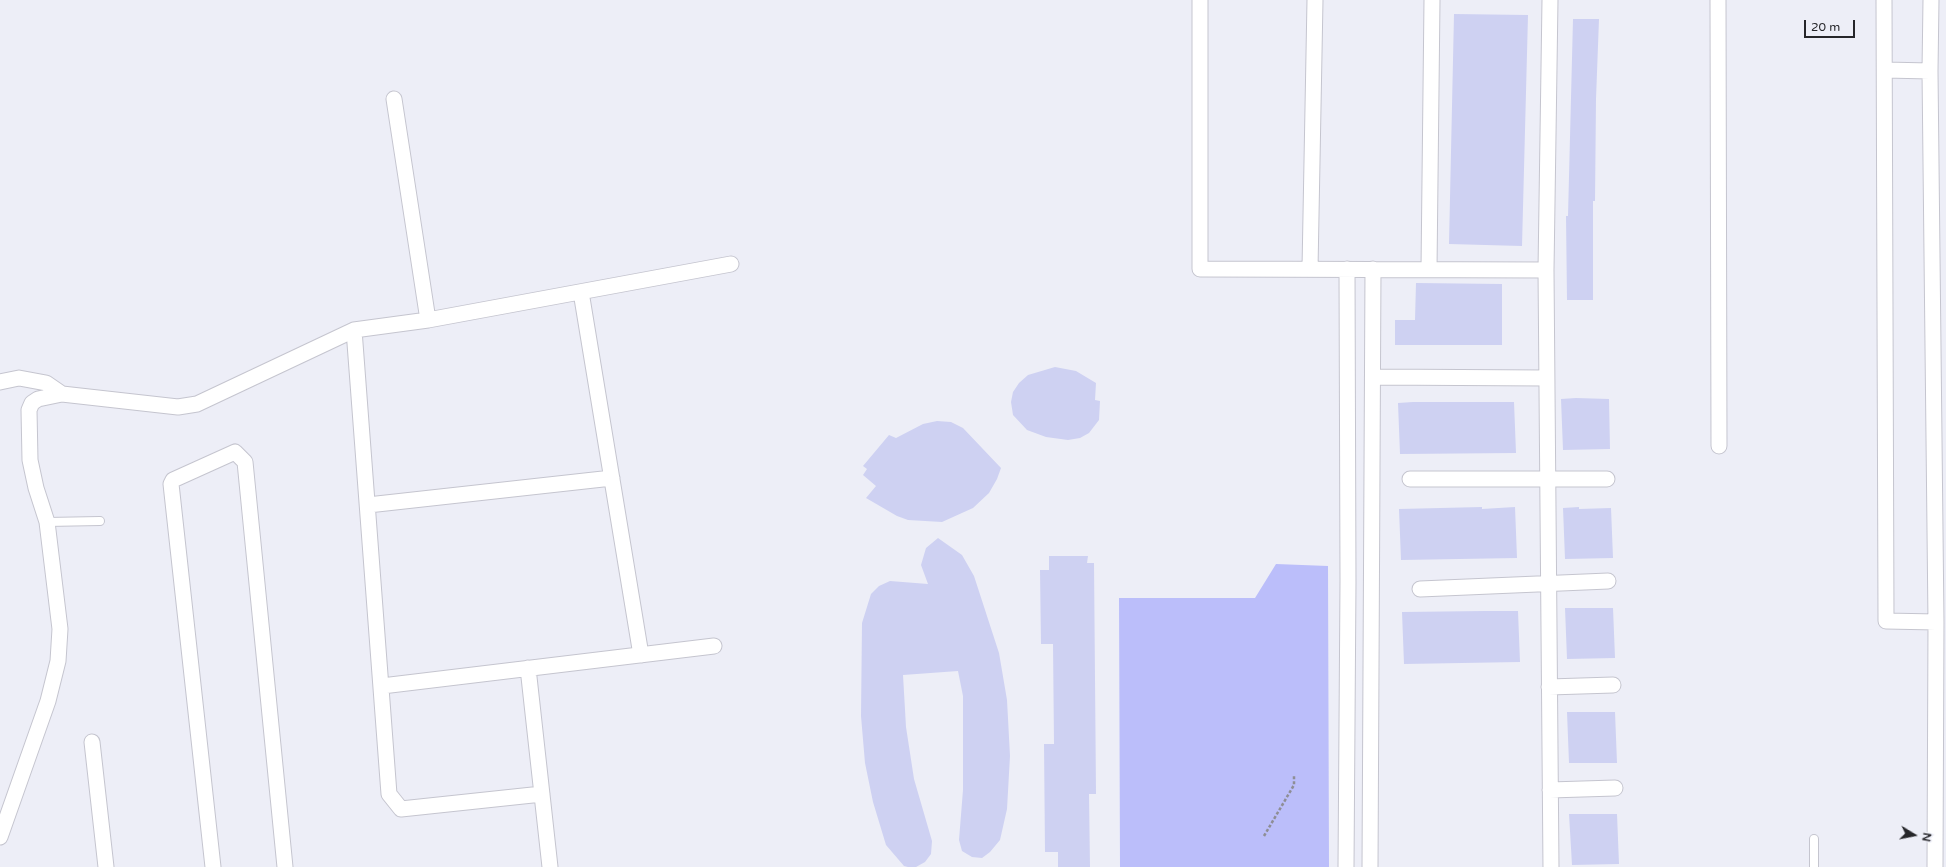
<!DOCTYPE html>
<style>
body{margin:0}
#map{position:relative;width:1946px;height:867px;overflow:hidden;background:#edeef7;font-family:"Varela Round",sans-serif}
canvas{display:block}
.north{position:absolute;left:1894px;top:815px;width:40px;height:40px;-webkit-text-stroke:3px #edeef7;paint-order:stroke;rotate:100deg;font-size:11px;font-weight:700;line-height:16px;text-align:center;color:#26262a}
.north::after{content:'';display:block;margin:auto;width:14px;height:18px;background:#26262a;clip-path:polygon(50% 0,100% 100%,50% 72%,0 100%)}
.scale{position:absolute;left:1804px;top:20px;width:51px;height:18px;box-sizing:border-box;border:2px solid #26262a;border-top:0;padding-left:5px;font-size:12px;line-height:14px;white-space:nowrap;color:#26262a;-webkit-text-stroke:3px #edeef7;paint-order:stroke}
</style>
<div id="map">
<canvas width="1946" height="867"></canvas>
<div class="north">N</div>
<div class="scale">20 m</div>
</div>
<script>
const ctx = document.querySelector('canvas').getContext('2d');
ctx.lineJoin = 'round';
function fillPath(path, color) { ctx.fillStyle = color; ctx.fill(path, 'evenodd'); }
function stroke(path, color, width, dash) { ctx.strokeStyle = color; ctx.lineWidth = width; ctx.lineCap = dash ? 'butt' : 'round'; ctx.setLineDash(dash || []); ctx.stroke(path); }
fillPath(new Path2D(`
 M1276,564l52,2 1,301h-209l-1,-269h136z`), '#bbbefa');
fillPath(new Path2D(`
 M1454,14l74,1 -6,231 -73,-2z
 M1573,19h26l-3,80 -1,102h-2v99h-26l-1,-84h2z
 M1416,283l86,1v61h-107v-25h20z
 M1055,367l21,4 20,12 -1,17 5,1 -1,19 -10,13 -9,5 -12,2 -22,-3 -19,-7 -14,-15 -2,-13 2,-10 6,-9 9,-8z
 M1576,398l33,1 1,50 -47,1 -2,-51z
 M1413,402h101l2,51 -116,1 -2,-51z
 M937,421l14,1 12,6 38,40 -4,11 -8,14 -16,15 -31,14 -34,-2 -11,-4 -31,-18 10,-12 -13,-11 4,-6 -4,-3 26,-31 7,3 27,-14z
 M1482,507v2l33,-2 2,51 -116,2 -2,-51z
 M1579,507v2l32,-1 2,50 -48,1 -2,-51z
 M938,538l24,17 12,21 25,77 8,47 3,56 -3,53 -7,31 -10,12 -8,6 -10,-1 -10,-6 -3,-11 4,-50v-94l-5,-25 -55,4 3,52 8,52 18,62 -1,13 -6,8 -9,5h-8l-4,-1 -18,-21 -13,-43 -8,-39 -4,-47 1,-93 9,-29 8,-8 11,-5 38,3 -7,-19 5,-17z
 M1049,556h39l-1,7h7l2,231h-7l1,73h-32v-15h-13l-1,-108h10l-1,-100h-12l-1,-74h9z
 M1565,608h48l2,50 -48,1z
 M1485,611h33l2,51 -116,2 -2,-52z
 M1567,712h48l2,51h-48z
 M1569,814h48l2,50 -47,1z`), '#ced1f2');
const service = new Path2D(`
 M47,522l53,-1
 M1814,867v-28`);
const minor = new Path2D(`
 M1200,0v269l346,1
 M1550,0l-4,270 5,597
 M1718,0l1,446
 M1884,0l2,621 50,1
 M1931,0l-1,71 6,551 -1,245
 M1885,70l45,1
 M394,99l34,221
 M1310,269l5,-269
 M1429,269l3,-269
 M581,292l60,363
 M354,330l35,464 12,15 141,-15
 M1373,377l173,1
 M0,382l19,-4 27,5 16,11
 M1410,479h197
 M368,505l244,-27
 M1420,589l188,-8
 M528,668l22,199
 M382,686l332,-40
 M1549,687l64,-2
 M92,742l14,125
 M1550,790l65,-2
 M0,837l48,-136 10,-40 2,-32 -13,-107 -11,-34 -6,-28 -1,-50 3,-7 6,-4 24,-5 116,13 19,-3 157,-74 74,-10 303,-56
 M213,867l-42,-383 2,-4 62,-28 10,10 40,405
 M1346,867l2,-286 -1,-312
 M1370,867l3,-598`);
stroke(service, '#c5c5cf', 10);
stroke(minor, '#c5c5cf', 17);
stroke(new Path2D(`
 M1264,836l30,-51v-9`), '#8e8e95', 2.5, [3, 2]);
stroke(service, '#fff', 8);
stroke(minor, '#fff', 15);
</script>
